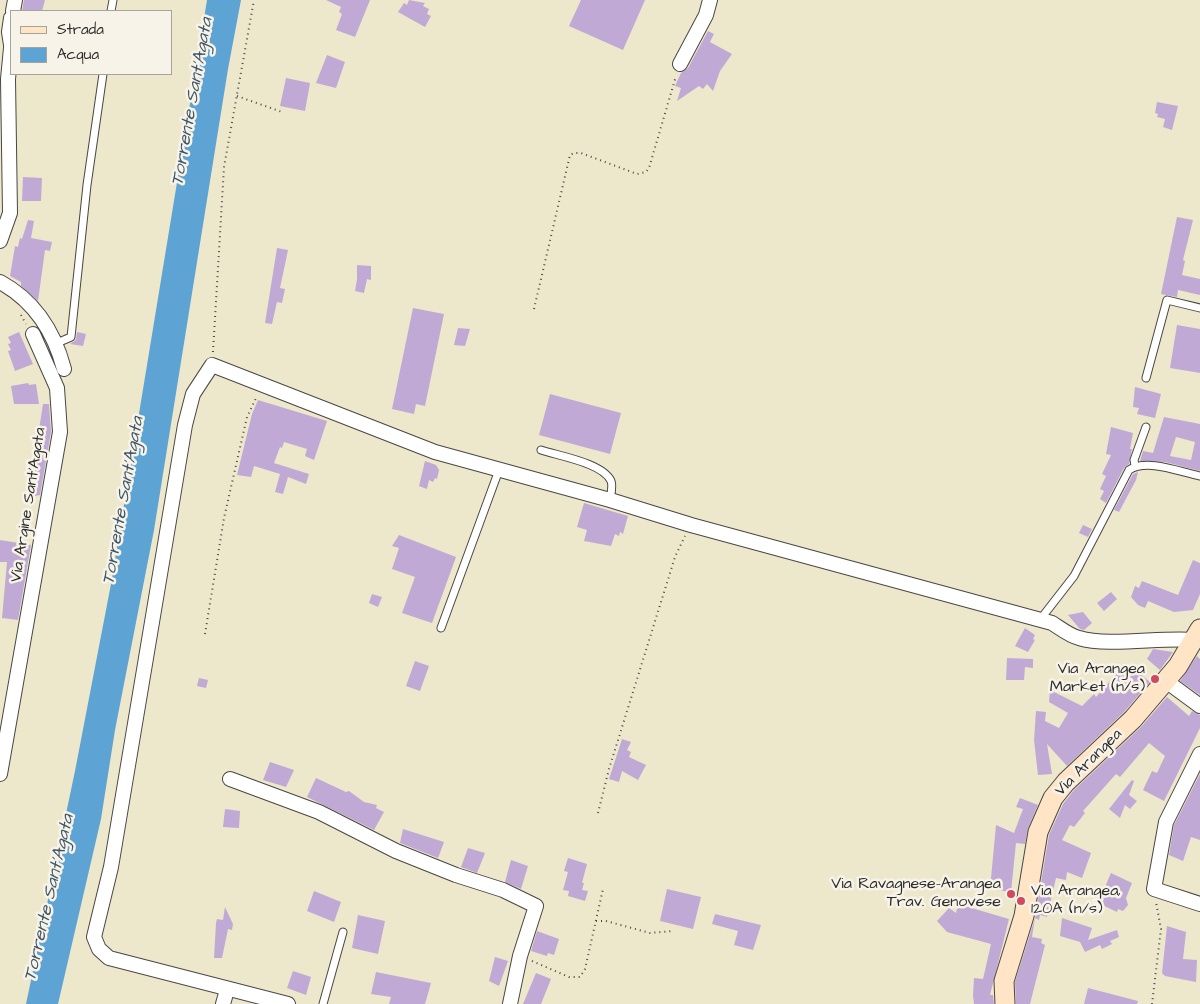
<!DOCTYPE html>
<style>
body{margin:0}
#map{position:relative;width:1200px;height:1004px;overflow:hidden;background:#ede7cc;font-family:"Architects Daughter",sans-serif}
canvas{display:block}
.legend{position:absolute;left:10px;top:10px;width:162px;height:65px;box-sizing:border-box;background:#f7f3e8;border:1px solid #a5a39c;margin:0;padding:6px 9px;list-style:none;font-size:15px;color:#2b2b2b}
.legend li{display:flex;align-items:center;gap:10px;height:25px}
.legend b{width:25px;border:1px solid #a5a39c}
</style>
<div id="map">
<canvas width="1200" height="1004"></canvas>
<ul class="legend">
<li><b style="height:6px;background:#ffe4c6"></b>Strada</li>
<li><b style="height:14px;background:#5da3d3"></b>Acqua</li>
</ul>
</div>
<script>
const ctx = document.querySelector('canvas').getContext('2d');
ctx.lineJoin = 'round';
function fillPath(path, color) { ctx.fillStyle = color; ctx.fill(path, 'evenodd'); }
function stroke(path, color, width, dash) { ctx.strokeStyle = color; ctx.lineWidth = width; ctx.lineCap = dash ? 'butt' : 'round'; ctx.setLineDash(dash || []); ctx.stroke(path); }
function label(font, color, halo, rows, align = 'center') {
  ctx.font = font + ' "Architects Daughter",sans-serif'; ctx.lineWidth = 5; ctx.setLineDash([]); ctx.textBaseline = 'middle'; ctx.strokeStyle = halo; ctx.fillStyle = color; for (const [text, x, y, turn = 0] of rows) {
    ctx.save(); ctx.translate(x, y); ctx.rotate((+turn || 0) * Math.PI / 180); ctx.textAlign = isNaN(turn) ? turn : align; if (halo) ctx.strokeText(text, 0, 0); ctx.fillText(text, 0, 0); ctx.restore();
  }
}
fillPath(new Path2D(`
 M207,0h34l-13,69 -74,461 -39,200 -14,89 -43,185h-32l49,-233 36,-187z`), '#5da3d3');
fillPath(new Path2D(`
 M24,0h21l-3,11h-20z
 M326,0h44l-15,37 -19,-7 6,-16 -3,-2 2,-5z
 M409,0l16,3 -2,3 6,3 -2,5 4,2 -6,11 -27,-15 6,-9 3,2z
 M581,0h64l-22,50 -54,-24z
 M708,31l6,3 -4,8 22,12 -12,17 -7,20 -6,-7 -4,5 -4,-3 -22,15 4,-13 -6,-2 6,-13 7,-5z
 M327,55l18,7 -9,26 -20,-5z
 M286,78l24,5 -5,28 -25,-5z
 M1157,102l21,4 -6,24 -9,-3 2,-8 -8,-2 1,-3 -3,-1z
 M23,177l19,1 -1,23h-19z
 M1177,217l16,3 -10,40 2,1 -3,14 18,4v16l-22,-5 -1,7 -16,-3z
 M28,220l6,1 -3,17 21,4 -2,9 -5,-1 -7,51 -17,-15v-4l-11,-6 5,-30 3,1 2,-9 2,1z
 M277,248l11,2 -8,38 5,1 -3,14 -5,-1 -5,22 -7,-1z
 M357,265l14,1v14l-4,-1 -3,14 -9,-2 2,-12z
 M413,308l31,6 -19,92 -9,-2 -2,10 -22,-5z
 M1177,325l23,4v44l-30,-5z
 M458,328l12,1 -5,17 -11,-1z
 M19,332l14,32 -18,7 -7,-20 3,-1 -3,-6 3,-1 -3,-6z
 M77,332l9,2 -3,12 -13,-2 6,-4z
 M28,383l1,2 7,-1 3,20h-25l-3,-18z
 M1135,387l26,7 -6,24 -18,-4 2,-6 -6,-1z
 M550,394l71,19 -11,41 -71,-19z
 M258,400l69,21 -13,39 -9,-4 2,-7 -23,-7 -2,6 -2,-1 -6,16 35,11 -3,10 -18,-7 -5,17 -8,-2 5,-18 -26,-8 -3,11 -14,-2 15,-61z
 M43,404h6l2,28 -11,63 -11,2 2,-20 -5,-1 2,-9 5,1z
 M1164,417l36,7v47l-35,-9 -25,-1 3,-10 10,2zM1176,437l19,5 -4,18 -21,-4z
 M1111,427l22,6 -3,16h2l-3,15 -5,4 -18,35 -6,-4 4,-8 -4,-2 6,-13 -4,-2 9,-19 -5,-1z
 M425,461l11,4 3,5 -2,9 -2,-1 -2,4 -4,-2 -2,9 -8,-3z
 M1138,472l-2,8 -17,32 -5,-2 19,-36z
 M584,503l44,13 -5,18 -3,-2 -1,4 -4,-2 -4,12 -27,-5 3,-11 -10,-3z
 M1083,525l9,4 -4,8 -9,-4z
 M399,535l57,22 -24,66 -30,-10 13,-36 -23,-8 7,-21 -7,-2z
 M0,540l31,5 -13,75 -16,-2 5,-56h-7z
 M1193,560l7,3v31l-7,16 -19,2 -26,-11 -3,7 -7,-3 -7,-8 4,-11 4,2 3,-7 36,14z
 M1111,592l6,7 -13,12 -7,-8z
 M372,594l10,3 -4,10 -9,-4z
 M1083,612l9,11 -8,7 -4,-1 -12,-14z
 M1025,628l10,7 -2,4 2,1 -7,12 -13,-6z
 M1153,649l20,3 -13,18 -13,-11z
 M1197,656l3,3v36l-20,-14z
 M1007,658l26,1v9l-8,-1 -1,13h-18z
 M415,661l14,5 -9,25 -14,-5z
 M1123,666l10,9 5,-3 12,10 -25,29 -58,55 -20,-22 5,30 -14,1 -4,-35 2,-29 10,1 -1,9 14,7 9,-15 -19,-11 1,-12 32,16 12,-12 2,3z
 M199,678l9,2 -2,8 -9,-2z
 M1167,697l22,19 3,-5 8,4v13l-36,73 -21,-11 9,-19 5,2 8,-17 -16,-13 -29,34 -4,-3 -33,37 2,2 -11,14 -4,-2 -8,15 29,13 -9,25 -15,-6 -1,8 -10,-2 -9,39 -7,-2 -1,5 -4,-2 -3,19 10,2 -1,4 4,2 -15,59h-14l-1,-22 20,-64 14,-83 14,-31 11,-14 67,-63z
 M622,739l9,3 -4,8 4,2 -2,5 17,8 -8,15 -16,-9 -3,11 -10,-3z
 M270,762l24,8 -8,17 -23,-7z
 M1200,774v66l-9,-3 -8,24 -14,-6 5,-30z
 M316,778l30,14 3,-1 15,11 13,3 -1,3 8,4 -10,18 -67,-33z
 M1132,780l2,1 -5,14 8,6 -7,8 -5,-4 -5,13 -11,-9z
 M1020,798l18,7 -10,23 -3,16 -9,-1 -5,49 -21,-3 6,-64 18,8 9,-24 -7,-2z
 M225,809l15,2 -1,17 -16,-1z
 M403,829l41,13 -6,16 -38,-15z
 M468,848l17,5 -8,20 -16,-6z
 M568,858l19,6 -5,19h2l-2,7 6,1 -3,10 -17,-5 1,-5 -6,-1 5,-18 -4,-1z
 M511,860l17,6 -7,23 -16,-7z
 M1111,873l21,10 -6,15 2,7 -5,6 -5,-2 -1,3 -19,-9z
 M667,889l34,8 -8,32 -33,-8z
 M314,891l27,11 -7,20 -27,-11z
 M958,904l51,15 -19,76h3l1,9h-20l-1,-9 1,-17 9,1 8,-35 -44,-12 -10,-11 12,-13 7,5z
 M225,907l8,17 -1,6 -4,-1 -6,29h-8l2,-35 1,-4 6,1z
 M715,914l46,11 -8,25 -19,-5 4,-14 -26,-7z
 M358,915l27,6 -7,33 -26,-6z
 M1062,918l30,10 -4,12 29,-10 2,7 -9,4 2,3 -10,5 -2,-4 -15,7 -5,-10 -20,-6z
 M1167,926l19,6 -3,27 14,1 -1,22 -31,-6 -3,-3z
 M537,931l22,8 -5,16 -6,-2 -1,3 -16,-5z
 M495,957l13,4 -9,25 -10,-5z
 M293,971l18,6 -5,18 -19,-7z
 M376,972l55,11 -6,21h-36l2,-7 -20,-3z
 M536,973l15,6 -10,25h-18z
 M1088,988l50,13 -1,3h-53z`), '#c0aad5');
const lane = new Path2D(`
 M111,11l2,-11
 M57,343l14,-6 16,-152 16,-111
 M1146,378l21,-78 33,8
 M541,450c18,6 62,13 70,31 2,5 0,13 -1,19
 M1135,466l-1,-6 12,-33
 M1039,621l35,-45 55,-106c18,-12 51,2 71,6
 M441,628l58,-158
 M323,1004l20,-72`);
const street = new Path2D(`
 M13,11l2,-11
 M11,18l-2,14 2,13
 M680,64l26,-49 4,-15
 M0,241l10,-28 -2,-134 3,-31
 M0,282c35,19 54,49 64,87
 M1166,681l34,25
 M1200,754l-34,68 -12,67 46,15
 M0,774l60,-342 -3,-44 -24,-54
 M230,779l89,33 77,39 60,24 47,15 33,16 -16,50 -10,48
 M223,1004l4,-14
 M288,1004l-179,-46 -10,-9 -5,-12 17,-70 74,-442 8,-31 19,-29 223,87 175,48 81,25 361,98c8,5 18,13 27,15 29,9 82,-1 115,2`);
const secondary = new Path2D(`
 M1005,1004l-1,-23 20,-65 14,-84 15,-34 13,-16 67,-63 45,-53 22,-37`);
stroke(lane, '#484743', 9);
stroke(street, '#484743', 16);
stroke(secondary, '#484743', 21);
stroke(new Path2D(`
 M237,96l45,16
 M534,309l36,-154 4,-2h7l56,21 9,-2 3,-4 27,-92
 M21,315l5,9
 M213,352l11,-185 30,-167
 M205,634l19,-116 23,-101 10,-21
 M598,813l11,-44 66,-212 10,-21
 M596,921h10l44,12 23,-2
 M532,961l37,16h11l5,-8 18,-80
 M1152,1004l9,-75 -5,-27`), '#484743', 2, [1, 4]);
stroke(lane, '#fff', 7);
stroke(street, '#fff', 14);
stroke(secondary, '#ffe4c6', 19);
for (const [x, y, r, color] of [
 [1155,679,5,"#d1495b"],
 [1011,894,5,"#d1495b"],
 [1021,901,5,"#d1495b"]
]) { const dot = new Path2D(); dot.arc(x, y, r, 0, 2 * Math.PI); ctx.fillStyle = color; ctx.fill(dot); stroke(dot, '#f7f3e8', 2); }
label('16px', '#2b2b2b', '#f7f3e8', [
 ["Via Argine Sant'Agata",29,505,-81],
 ["Via Arangea",1089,763,-45]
]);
label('16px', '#2b2b2b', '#f7f3e8', [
 ["Via Arangea",1145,670],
 ["Market (n/s)",1145,688],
 ["Via Ravagnese-Arangea",1001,885],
 ["Trav. Genovese",1001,903],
 ["Via Arangea,",1031,892,"left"],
 ["120A (n/s)",1031,910,"left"]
], 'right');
label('italic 18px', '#3c5566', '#f7f3e8', [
 ["Torrente Sant'Agata",193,102,-80],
 ["Torrente Sant'Agata",124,501,-80],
 ["Torrente Sant'Agata",50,898,-77]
]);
</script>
